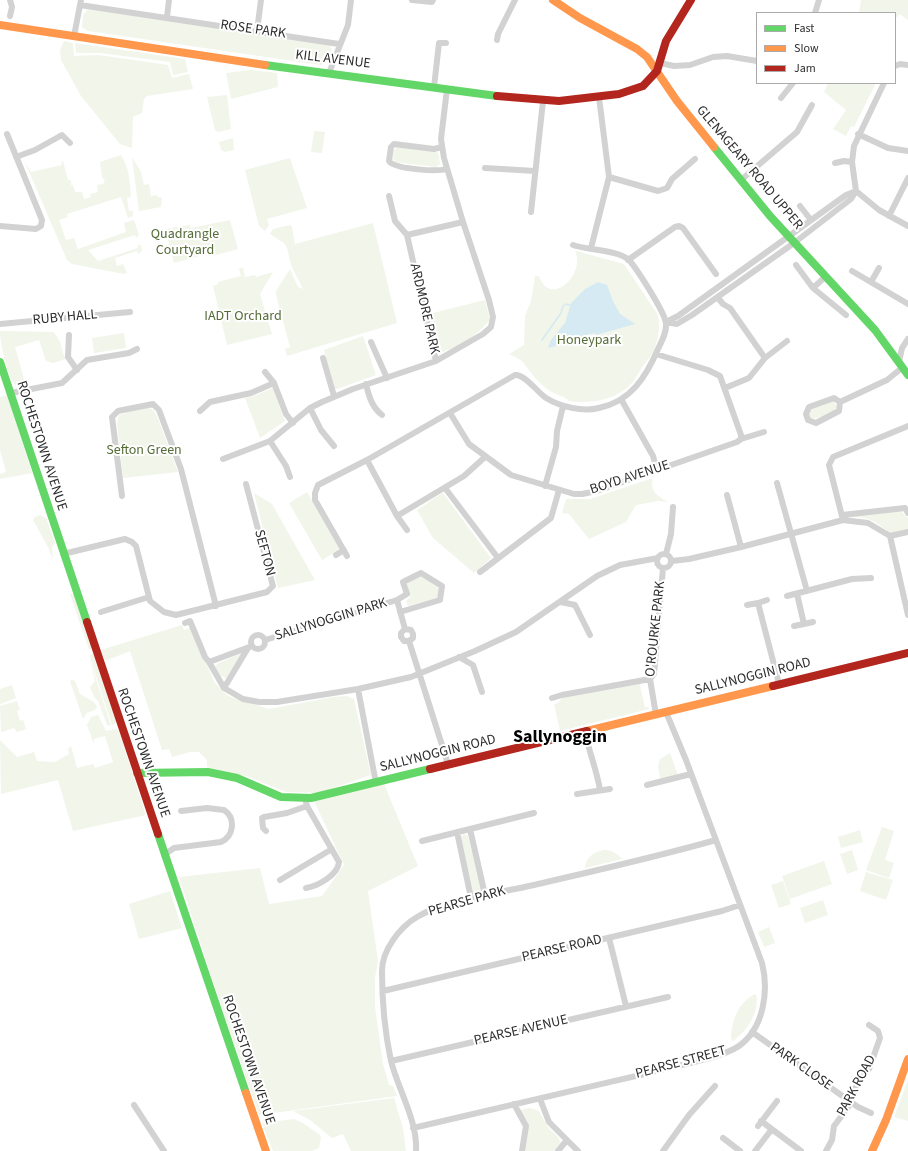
<!DOCTYPE html>
<style>
body{margin:0}
#map{position:relative;width:908px;height:1151px;overflow:hidden;background:#fff;font-family:"Source Sans 3",sans-serif}
canvas{display:block}
.legend{position:absolute;left:756px;top:12px;width:140px;height:72px;box-sizing:border-box;background:#fff;border:1px solid #ababab;margin:0;padding:5px 7px;list-style:none;font-size:12px;color:#2d2d2d}
.legend li{display:flex;align-items:center;gap:8px;height:20px}
.legend b{width:20px;border:1px solid #ababab}
</style>
<div id="map">
<canvas width="908" height="1151"></canvas>
<ul class="legend">
<li><b style="height:5px;background:#63d668"></b>Fast</li>
<li><b style="height:5px;background:#ff974d"></b>Slow</li>
<li><b style="height:5px;background:#b3261e"></b>Jam</li>
</ul>
</div>
<script>
const ctx = document.querySelector('canvas').getContext('2d');
ctx.lineJoin = 'round';
function fillPath(path, color) { ctx.fillStyle = color; ctx.fill(path, 'evenodd'); }
function stroke(path, color, width, dash) { ctx.strokeStyle = color; ctx.lineWidth = width; ctx.lineCap = dash ? 'butt' : 'round'; ctx.setLineDash(dash || []); ctx.stroke(path); }
function label(font, color, halo, rows, align = 'center') {
  ctx.font = font + ' "Source Sans 3",sans-serif'; ctx.lineWidth = 4; ctx.setLineDash([]); ctx.textBaseline = 'middle'; ctx.strokeStyle = halo; ctx.fillStyle = color; for (const [text, x, y, turn = 0] of rows) {
    ctx.save(); ctx.translate(x, y); ctx.rotate((+turn || 0) * Math.PI / 180); ctx.textAlign = isNaN(turn) ? turn : align; if (halo) ctx.strokeText(text, 0, 0); ctx.fillText(text, 0, 0); ctx.restore();
  }
}
fillPath(new Path2D(`
 M861,0h47v20l-8,-6 -5,5v-6h-36z
 M88,9l237,35 5,2 2,4 -5,11 -6,4 -233,-34 -6,-4 1,-12z
 M64,41l9,2 1,13 25,-1 69,10 4,13 17,-4 4,15 -46,7 -3,3 -2,14 -9,4 -1,31 -12,-4 -39,-48 -20,-36 -1,-10z
 M75,43l110,16 3,13 -15,3 -3,-13 -70,-9h-24z
 M251,70l26,3 1,14 -47,12 -5,-26z
 M828,83h48l-22,44 -3,-1 -5,10 -13,-7 13,-19 -22,-18z
 M227,95l4,34 -13,3 -3,-2 -8,-33z
 M314,131l11,1 -3,21 -11,-1z
 M233,138l1,12 -9,2 -4,-2 -2,-8z
 M397,147l40,5 2,3 1,9 -4,3 -41,-5 -2,-3 1,-9z
 M121,155c8,13 9,26 10,42l-4,1 2,13h4v5l-5,2 -7,-21 -54,17 1,3 -9,3 7,20 8,-2 4,11 48,-17 -2,-9 10,-3 5,15 -3,3 -1,-3 -47,15 10,11 40,-13v-3h3l1,6 -4,3 -1,-3 -22,7 2,8 6,-2 4,9 -3,1 -52,-10 -5,-4 -43,-100 7,12 31,-7 -1,-3 2,-1 5,19h3v5h2l2,7h7l2,7 7,-2 -1,-3 8,-2 -1,-7 6,-1 2,-3 -3,-4 -2,-15z
 M132,157l9,15 3,13 5,-1 2,12 6,-1 1,2 4,1 -1,9 -22,4z
 M290,158l17,50 -40,11 2,6 -4,6 -6,-5 -14,-56z
 M230,220l8,29 -26,7 -1,-3 -37,10 -9,-34 25,-4 1,3z
 M373,223l24,100 -110,33 -2,-7 5,-2 -14,-52v-4l14,-22 8,18 5,2 -12,-24 -4,-17 -3,-5 -14,-9 3,-5 17,-4 2,2 3,17z
 M576,251l48,13 34,51c3,14 -1,35 -11,46 -5,5 -8,12 -12,18 -15,21 -43,25 -66,22 -4,-5 -13,-6 -19,-10 -11,-7 -20,-19 -27,-29 -3,-3 -10,-6 -14,-8l15,-9 1,-29 6,-15 4,-25h4c9,27 36,8 38,-13 1,-3 -1,-8 -1,-12z
 M239,268h4l2,9 10,-2 1,2 17,-5 -13,22 12,40 -45,11 -14,-59 5,-2v-2l23,-6z
 M485,300l5,20c-12,14 -31,28 -49,32l-4,-3 -8,-35z
 M0,331l53,1c12,13 6,16 13,27l-13,4 -7,-2 -7,-21 -24,7 11,39 -9,1c-9,-6 -17,-44 -17,-56z
 M124,333l2,15 -32,5 -2,-15z
 M363,336l13,39 -42,15 -10,-40z
 M273,388l12,33 -25,17 -15,-40 9,-2z
 M7,395l25,78 -32,6v-5l6,-2 -6,-22v-53z
 M833,401l4,5c-2,7 -20,14 -27,12l-1,-6 2,-3z
 M147,407l6,3 4,6 21,56 -55,6 -6,-55 2,-8z
 M650,479h3c-4,12 6,18 15,23l-10,-1 -22,4 -10,17 -37,17 -20,-25 -7,-1 4,-14h24z
 M307,492l34,57 -19,11 -33,-57z
 M254,493l18,11 43,76 -37,8z
 M443,493l48,65 -17,15 -41,-35 -16,-28c9,-5 16,-12 26,-17z
 M901,511l7,7v11l-16,5 -17,-12 -10,-4 -19,-2z
 M40,515l6,3 9,25 -3,4 1,13 -5,-13 -15,-27 2,-3z
 M422,576l17,12 1,4 -3,6 -29,8 -2,-5 4,-4 -3,-13 1,-2z
 M70,594h4l18,54 -3,2z
 M182,625l2,5 6,-2 25,55 13,13 41,13 64,-12 14,-1 7,3 17,76 -52,18 -33,-1 -37,-15 -42,-10v-7l-8,-8h-9l-18,5 -3,-8 -7,1 -32,-99 -25,10 -4,-11z
 M243,652l-17,26 -5,-2 -6,-9 2,-3z
 M94,654l22,66v3l-4,2 -21,-64 -1,-6z
 M89,657l22,69 -4,-1 -9,-24 -4,-4 -4,-10 5,-6z
 M72,680l3,1 5,13 14,8 3,5 -2,3 -8,3 -4,6 -13,-38z
 M641,683l-1,3 5,21h3l1,2 -89,22 -6,-27 4,-1 4,-5z
 M12,685l4,13 -16,6v-15z
 M17,701l3,9 -3,1 3,10 3,-1 3,9 -9,3 -3,-4 -13,4 -1,-26z
 M98,715l8,16 10,-2 3,2 27,84 -73,16 -15,-51 -57,14 -1,-54 17,17 17,-5 3,9 18,1 14,-8 -1,-5 3,-3 6,22 16,-4 2,4 18,-6 -8,-26 -11,3v5l-7,-19 4,-8z
 M670,753l8,22 -18,4 -2,-13 2,-7z
 M384,784l34,82 -50,25 10,70 -3,17v29l8,57 6,21 4,1 4,10 -138,19 -39,-112 -41,-126 81,-9 9,36 53,-8 22,-31 -30,-64z
 M882,827l12,4 -9,29 9,3 -5,15 -23,-8z
 M860,830l3,12 -22,6 -3,-11z
 M464,834l4,2 14,53 -3,4 -7,-1 -11,-55z
 M603,850c8,0 13,2 19,9l-37,9c1,-11 8,-15 18,-18z
 M852,850l6,20 -11,4 -7,-20z
 M824,861l8,23 -42,15 -8,-23z
 M866,872l27,8 -7,20 -26,-9z
 M783,881l8,23 -12,4 -8,-23z
 M170,891l12,37 -43,11 -10,-35z
 M823,900l5,15 -23,8 -5,-15z
 M769,927l6,16 -11,4 -6,-15z
 M756,994c4,18 -9,37 -23,47l-2,-2c0,-17 8,-39 25,-45z
 M908,1080v41l-14,-4z
 M394,1098l9,30 3,23h-55l-8,-17 -11,4 -22,-18 -17,-9z
 M530,1108l9,3 9,16 11,11 1,5 -6,8h-30l4,-25 -9,-16z
 M294,1119l9,4 17,12 1,3 -2,10 -7,3h-39l-11,-28z`), '#f1f5ea');
fillPath(new Path2D(`
 M598,282l9,3 6,16 7,13 15,10 -39,11 -1,-2 -16,4 1,3 -32,8 3,-8 14,-17 6,-20 14,-14z`), '#d5eaf3');
stroke(new Path2D(`
 M542,340l19,-27 2,-7 3,-2 4,1`), '#d5eaf3', 1.5);
stroke(new Path2D(`
 M412,0l20,2 1,-2
 M80,5l259,39
 M815,13l4,-13
 M10,16l2,-9 -2,-7
 M167,17l2,-17
 M257,31l4,-31
 M74,36l7,-36
 M497,40l1,-6 17,-34
 M660,63l14,3 16,-1 23,-8 14,-1 30,5
 M895,66l5,-2 8,1
 M329,73l19,-48 3,-25
 M434,87l5,-44h7
 M781,98l12,-15
 M858,134l30,14 20,3
 M442,147l-8,2 -40,-5 -3,3 -2,14c5,8 48,11 57,8
 M16,157l19,-7 27,-15 8,8
 M835,163l9,-2 8,1
 M485,168l50,3
 M609,177l49,14 9,-3 5,-9 23,-20
 M741,180l56,-48 15,-27
 M856,191l23,19 29,16
 M389,196l6,25 12,14
 M800,206l11,14
 M531,212l12,-111
 M889,216l19,-38
 M0,226l36,3 5,-3 1,-6 -35,-86
 M591,248l18,-71 -10,-80
 M628,260l47,-33 4,-1 4,2 33,46
 M796,265l17,23 33,27
 M852,271l56,33
 M871,282l8,-14
 M813,288l12,-11
 M718,298l5,6 7,4 35,50
 M666,322l11,2 15,-9 102,-72 57,-44 5,-8 -4,-29 2,-16 30,-63
 M666,322l12,-6 168,-121 10,-4
 M0,324l130,-12
 M69,335l-1,22 9,13
 M371,342l16,36
 M323,358l11,38
 M436,361l-29,-126 56,-13
 M899,362l3,-14 6,-9
 M265,372l9,11 12,31 7,9
 M366,384c3,13 6,23 16,31
 M725,388l24,-10 16,-20 22,-17
 M11,393l51,-10 25,-23 42,-7 8,-4
 M834,398l6,4 -1,9 -23,12 -8,-3 -2,-6 3,-7z
 M621,399l32,57 4,14
 M840,402l47,-22 16,-13
 M310,408l11,22 13,16
 M200,411l10,-9 41,-9 23,-10
 M450,413l19,31 42,31 63,19h8l15,-3 140,-49 4,-3v-4l-21,-59 -12,-6 -52,-16
 M741,439l23,-7
 M270,441l16,25 4,11
 M485,457l-21,19 -67,40 -30,-56 148,-85c10,-1 22,17 31,23 15,9 36,14 53,10 32,-7 47,-31 59,-59 4,-8 9,-17 8,-26 -2,-12 -29,-54 -37,-63 -10,-10 -43,-10 -56,-15
 M223,459l47,-18 40,-33 12,-6 31,-13 83,-28 47,-27 8,-7 2,-10 -4,-17 -26,-78 -19,-64 -3,-19 6,-50
 M777,483l30,108
 M545,486l11,-39 1,-16 6,-25
 M445,488l53,70
 M727,495l14,52
 M122,496l-10,-79 6,-6 35,-7 6,6 22,59 35,137
 M842,515l63,-7 3,5
 M397,516l10,14
 M843,520l-14,-55 4,-8 75,-31
 M890,536l18,79
 M890,536l18,-4
 M657 561a7 7 0 1 1 14 0a7 7 0 1 1-14 0Z
 M63,554l62,-15 7,3 4,4 14,55 14,11 12,3 91,-23 6,-6 -27,-102
 M666,554l5,-20 2,-27
 M336,555l8,-5
 M347,556l-32,-56v-7l3,-8 49,-25
 M672,561l17,-2 52,-12 102,-27 25,3 22,13
 M480,572l71,-54 8,-28
 M787,596l65,-17 19,-1
 M397,600l10,-6 -4,-12 18,-9 21,13 -2,14 -40,12
 M561,602l14,3 15,30
 M758,603l9,-3
 M747,605l11,-2 21,81
 M101,612l48,-15
 M185,623l5,-2 15,36 4,5
 M804,624l9,-2
 M794,626l10,-2 -7,-30
 M405,629l-4,4v4l3,4h5
 M405,629l6,1 2,4v4l-4,3
 M251 642a7 7 0 1 1 14 0a7 7 0 1 1-14 0Z
 M265,640l132,-40 8,29
 M409,641l39,123
 M252,646l-43,16 15,26 19,11 16,3h18l81,-13 53,-12 64,-26 41,-19 81,-56 23,-11 38,-7
 M459,657l14,8 9,27
 M224,688l24,-40
 M358,689l18,94
 M552,698l10,-3 88,-16
 M656,715l-6,-36 4,-5 9,-106
 M585,732c4,20 12,39 15,58
 M647,785l44,-11
 M577,794l33,-5
 M305,798l2,8 32,56c-1,13 -21,24 -33,26
 M470,829l15,66
 M266,831l-3,-3 -1,-10 2,-1 23,-4 20,-7
 M457,832l14,66
 M422,841l112,-28
 M164,855l10,-7 47,-6c13,-6 15,-24 3,-32l-17,-2 -26,3
 M280,880l52,-31
 M609,938l17,68
 M383,991l339,-80 18,-6
 M752,1032l106,75 13,6
 M391,1061l277,-64
 M540,1099l9,23 29,29
 M514,1104l12,22 -4,25
 M134,1105l30,46
 M761,1121l40,30
 M758,1126l19,-25
 M413,1128c78,-18 157,-37 236,-55 21,-6 73,-15 90,-27 25,-18 30,-55 23,-83l-76,-203 -20,-48
 M723,1138l17,13
 M416,1151c2,-29 -18,-62 -25,-90 -6,-28 -9,-62 -9,-90 0,-21 18,-44 35,-54 30,-18 82,-24 117,-32 60,-14 122,-28 182,-45
 M558,1151l9,-11
 M663,1151l26,-36 26,-29
 M755,1151l17,-22
 M826,1151l6,-11 2,-14 15,-20 8,-22 12,-15 11,-31 -2,-7 -9,-6`), '#d2d2d2', 6);
stroke(new Path2D(`
 M265,65l232,31
 M714,147l56,69 105,114 33,45
 M0,362l87,260
 M137,773l71,-1 29,6 44,19 30,1 119,-29
 M158,834l88,259`), '#63d668', 8);
stroke(new Path2D(`
 M553,0l27,18 57,31 10,8 30,44 37,46
 M0,25l265,40
 M587,731l186,-45
 M246,1093l20,58
 M872,1151l14,-31 22,-61`), '#ff974d', 8);
stroke(new Path2D(`
 M497,96l62,5 60,-7 24,-8 14,-15 9,-30 25,-41
 M87,622l71,212
 M773,686l135,-33
 M430,769l157,-38`), '#b3261e', 8);
label('14px', '#2d2d2d', '#fff', [
 ["ROSE PARK",253,30,8],
 ["KILL AVENUE",333,60,7],
 ["GLENAGEARY ROAD UPPER",749,168,50],
 ["ARDMORE PARK",424,309,77],
 ["RUBY HALL",65,318,-5],
 ["ROCHESTOWN AVENUE",41,446,72],
 ["BOYD AVENUE",630,478,-18],
 ["SEFTON",264,553,75],
 ["SALLYNOGGIN PARK",331,620,-17],
 ["O'ROURKE PARK",656,629,-84],
 ["SALLYNOGGIN ROAD",753,677,-14],
 ["ROCHESTOWN AVENUE",143,753,71],
 ["SALLYNOGGIN ROAD",438,754,-14],
 ["PEARSE PARK",467,902,-16],
 ["PEARSE ROAD",562,949,-13],
 ["PEARSE AVENUE",521,1031,-13],
 ["ROCHESTOWN AVENUE",248,1060,71],
 ["PEARSE STREET",681,1063,-15],
 ["PARK CLOSE",801,1067,35],
 ["PARK ROAD",857,1086,-62]
]);
label('14px', '#556c37', '#fff', [
 ["Quadrangle",185,235],
 ["Courtyard",185,251],
 ["IADT Orchard",243,317],
 ["Honeypark",589,341],
 ["Sefton Green",144,451]
]);
label('bold 18px', '#000', '#fff', [
 ["Sallynoggin",560,738]
]);
</script>
